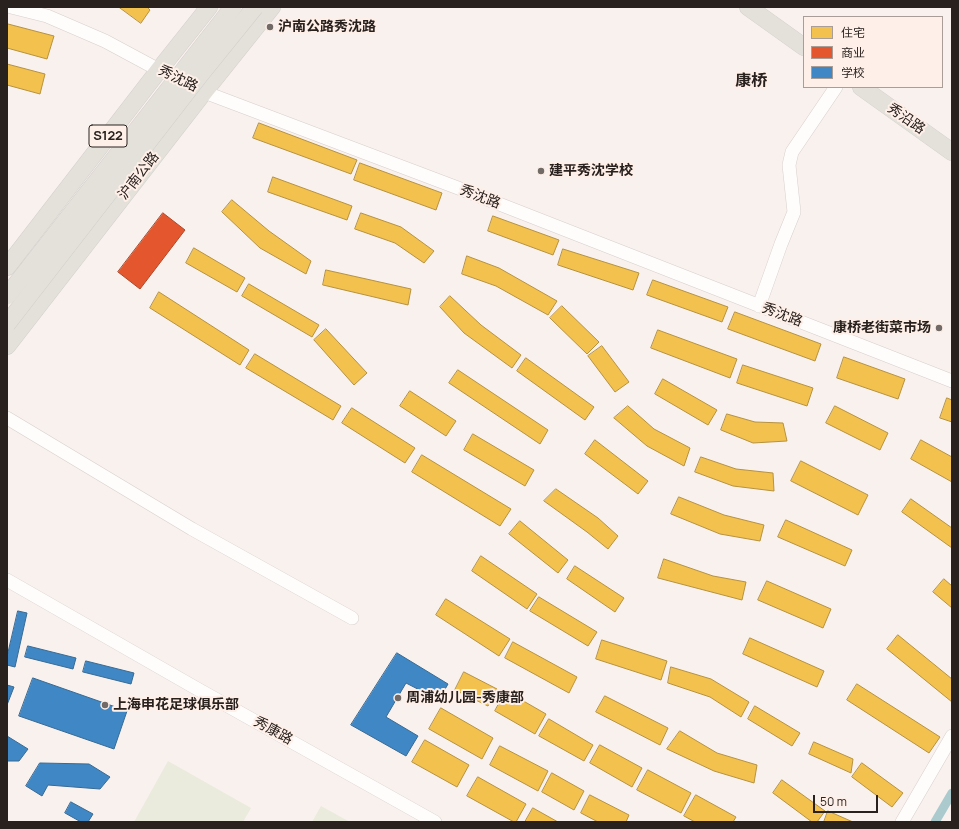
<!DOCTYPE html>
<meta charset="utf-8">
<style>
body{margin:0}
#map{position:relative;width:959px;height:829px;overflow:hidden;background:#f9f1ee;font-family:Manrope,"Noto Sans SC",sans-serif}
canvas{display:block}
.frame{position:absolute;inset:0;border:8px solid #29211d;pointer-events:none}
.legend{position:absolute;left:803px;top:16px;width:140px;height:72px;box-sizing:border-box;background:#fef0e9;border:1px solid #a99d97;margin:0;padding:5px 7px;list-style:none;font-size:12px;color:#29211d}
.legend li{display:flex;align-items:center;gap:8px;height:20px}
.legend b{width:20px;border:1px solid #a99d97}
.scale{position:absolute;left:813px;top:795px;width:65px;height:18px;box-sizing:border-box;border:2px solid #29211d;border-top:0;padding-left:5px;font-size:12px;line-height:14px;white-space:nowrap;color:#29211d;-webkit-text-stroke:3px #fef0e9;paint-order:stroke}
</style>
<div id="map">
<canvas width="959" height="829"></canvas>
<div class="frame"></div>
<ul class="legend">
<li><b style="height:11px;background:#f2c14e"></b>住宅</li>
<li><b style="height:11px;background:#e4572e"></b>商业</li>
<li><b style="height:11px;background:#3f88c5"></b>学校</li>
</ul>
<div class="scale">50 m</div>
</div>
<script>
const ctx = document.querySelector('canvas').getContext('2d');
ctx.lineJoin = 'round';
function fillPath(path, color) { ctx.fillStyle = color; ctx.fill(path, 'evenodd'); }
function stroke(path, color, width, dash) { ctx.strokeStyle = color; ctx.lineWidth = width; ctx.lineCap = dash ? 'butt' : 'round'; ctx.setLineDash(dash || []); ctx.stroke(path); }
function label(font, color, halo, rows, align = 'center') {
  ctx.font = font + ' Manrope,"Noto Sans SC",sans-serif'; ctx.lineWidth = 4; ctx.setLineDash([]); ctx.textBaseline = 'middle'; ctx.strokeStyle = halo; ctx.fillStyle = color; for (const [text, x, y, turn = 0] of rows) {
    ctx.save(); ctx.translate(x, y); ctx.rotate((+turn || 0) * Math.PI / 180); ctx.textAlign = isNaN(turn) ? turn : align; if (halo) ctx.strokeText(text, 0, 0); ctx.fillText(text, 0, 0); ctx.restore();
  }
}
fillPath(new Path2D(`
 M168,761l83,47 -8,14h-109z
 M321,806l29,16h-38z`), '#eaebdc');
const homes = new Path2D(`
 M119,7h28l3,3 -9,13z
 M8,24l46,12 -7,23 -40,-11v-19z
 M7,64l38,10 -5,20 -33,-9z
 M259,123l98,37 -6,14 -98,-36z
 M360,163l82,30 -6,17 -82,-30z
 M273,177l79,29 -5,14 -79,-28z
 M232,200l37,31 42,30 -5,13 -46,-26 -38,-36z
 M361,213l40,14 33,24 -10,12 -29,-20 -40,-14z
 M493,216l66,24 -6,15 -65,-24z
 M194,248l51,30 -8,14 -51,-29z
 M563,249l76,24 -6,17 -75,-25z
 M467,256l32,12 58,33 -9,14 -52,-29 -34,-12z
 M326,270l85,19 -3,16 -85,-20z
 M653,280l75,27 -6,15 -75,-27z
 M249,284l70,41 -7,12 -70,-41z
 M159,292l90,58 -9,15 -90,-57z
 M450,296l31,29 40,30 -9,13 -48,-35 -24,-26z
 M562,306l37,36 -12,12 -37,-36z
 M735,312l86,32 -6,17 -87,-32z
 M326,329l41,44 -13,12 -40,-45z
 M658,330l79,29 -7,19 -79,-30z
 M602,346l27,36 -14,10 -27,-36z
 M255,354l86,52 -8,14 -87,-52z
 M844,357l61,22 -7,20 -61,-21z
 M526,358l68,49 -9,13 -68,-49z
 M743,365l70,23 -6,18 -70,-23z
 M458,370l90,60 -8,14 -91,-61z
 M663,379l54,31 -9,15 -53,-31z
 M410,391l46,30 -10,15 -46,-30z
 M947,398l5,2v22l-12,-4z
 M628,406l26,23 36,19 -6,18 -37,-20 -33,-28z
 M835,406l53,27 -8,17 -54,-27z
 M352,408l63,40 -10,15 -63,-40z
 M727,414l28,8 28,1 4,18 -34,2 -32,-13z
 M473,434l61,36 -9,16 -61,-36z
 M595,440l53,41 -10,13 -53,-40z
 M921,440l31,17v25l-41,-23z
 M422,455l89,54 -11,17 -88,-54z
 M701,457l35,12 37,4 1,18 -41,-5 -38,-14z
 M801,461l67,34 -10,20 -67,-34z
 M556,489l42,29 20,18 -10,13 -21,-17 -43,-31z
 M679,497l45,18 40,10 -4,16 -40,-7 -49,-20z
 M911,499l41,29v20l-50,-36z
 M786,520l66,30 -7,16 -67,-29z
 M520,521l48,39 -10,13 -49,-39z
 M481,556l56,38 -10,15 -55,-38z
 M664,559l49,17 33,6 -4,18 -84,-22z
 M575,566l49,32 -9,14 -48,-33z
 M944,579l8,7v22l-19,-16z
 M767,581l64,28 -8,19 -65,-28z
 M539,597l58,35 -9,14 -58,-35z
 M446,599l64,40 -11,17 -63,-41z
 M898,635l54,44v23l-65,-53z
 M750,638l74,33 -7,16 -74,-33z
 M602,640l65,21 -6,19 -65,-21z
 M513,642l64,35 -8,16 -64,-35z
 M671,667l40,12 38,23 -8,15 -31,-20 -42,-14z
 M464,672l33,17 -9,17 -33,-16z
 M857,684l83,53 -11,16 -82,-53z
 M506,691l40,23 -11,20 -40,-23z
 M605,696l63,32 -8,17 -64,-33z
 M755,706l45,27 -8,13 -44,-27z
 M441,708l52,30 -11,21 -53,-30z
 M549,719l44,26 -9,16 -45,-25z
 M680,731l37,22 40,12 -3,18 -40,-12 -47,-22z
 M425,740l44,25 -12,22 -45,-25z
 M814,742l39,17 -2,14 -42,-19z
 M600,745l42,23 -10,19 -42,-24z
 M500,746l48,25 -10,20 -48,-26z
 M862,763l41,30 -11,14 -40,-30z
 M648,770l43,23 -10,20 -44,-23z
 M552,773l32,18 -10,19 -32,-18z
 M478,777l48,27 -10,18h-2l-47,-26z
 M782,780l43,31 -8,11h-5l-39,-29z
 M590,795l39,20 -3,7h-28l-17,-9z
 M696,795l40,22 -3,5h-38l-11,-6z
 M533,808l25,14h-33z
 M828,811l25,11h-29z`);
fillPath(homes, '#f2c14e');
stroke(homes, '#b6913f', 1);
const shops = new Path2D(`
 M163,213l22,17 -45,59 -22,-17z`);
fillPath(shops, '#e4572e');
stroke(shops, '#ac4729', 1);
const schools = new Path2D(`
 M18,611l9,2 -12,54 -8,-2v-8z
 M28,646l48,12 -3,11 -48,-12z
 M397,653l51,31 -9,16 -33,-17 -20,34 32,19 -12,20 -55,-31z
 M86,661l48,12 -3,11 -48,-12z
 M33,678l94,33 -13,38 -95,-33z
 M7,685l7,2 -7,18z
 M7,736l21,13 -9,12h-12z
 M40,763l49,1 21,13 -10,12 -52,-4 -6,11 -16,-10z
 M71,802l22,12 -5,8h-7l-16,-9z`);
fillPath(schools, '#3f88c5');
stroke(schools, '#386993', 1);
stroke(new Path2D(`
 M935,822l17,-29`), '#aacace', 9);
const minor = new Path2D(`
 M11,7l36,9 58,25 54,29 45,22 262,99 486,190
 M759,306l22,-62 13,-32 -5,-47 3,-13 44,-65
 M7,418l185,111 160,89
 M7,580l187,107 241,135
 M902,822l50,-86`);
const major = new Path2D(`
 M748,7l56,40
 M861,87l91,65
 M7,267l152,-197 50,-63
 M7,346l197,-254 68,-85`);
stroke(minor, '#d7cfcc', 14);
stroke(major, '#d2cecb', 18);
stroke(minor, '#fefdfc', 13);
stroke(major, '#e4e1da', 17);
const majorBridge = new Path2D(`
 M7,296l226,-289
 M7,324l193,-249 55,-68`);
stroke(majorBridge, '#d2cecb', 18, []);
stroke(majorBridge, '#e4e1da', 17);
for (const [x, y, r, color] of [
 [270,27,4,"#726a66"],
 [541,171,4,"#726a66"],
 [939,328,4,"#726a66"],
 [398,698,4,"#726a66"],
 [105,705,4,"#726a66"]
]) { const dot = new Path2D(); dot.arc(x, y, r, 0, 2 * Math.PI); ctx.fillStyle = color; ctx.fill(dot); stroke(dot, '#fef0e9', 1.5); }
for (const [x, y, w] of [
 [108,136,38]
]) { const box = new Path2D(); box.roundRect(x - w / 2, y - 11, w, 22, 3); ctx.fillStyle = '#fef0e9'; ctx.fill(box); stroke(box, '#29211d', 1); }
label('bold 13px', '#29211d', null, [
 ["S122",108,136]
]);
label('bold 14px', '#29211d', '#fef0e9', [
 ["沪南公路秀沈路",278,27],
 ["建平秀沈学校",549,171],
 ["康桥老街菜市场",931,328,"right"],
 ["周浦幼儿园-秀康部",406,698],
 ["上海申花足球俱乐部",113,705]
], 'left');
label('14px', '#29211d', '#fef0e9', [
 ["秀沈路",178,79,26],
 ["秀沿路",906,119,35],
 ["沪南公路",139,176,-52],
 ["秀沈路",480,197,21],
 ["秀沈路",782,315,21],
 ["秀康路",273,731,29]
]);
label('bold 16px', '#29211d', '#fef0e9', [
 ["康桥",751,82]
]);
</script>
